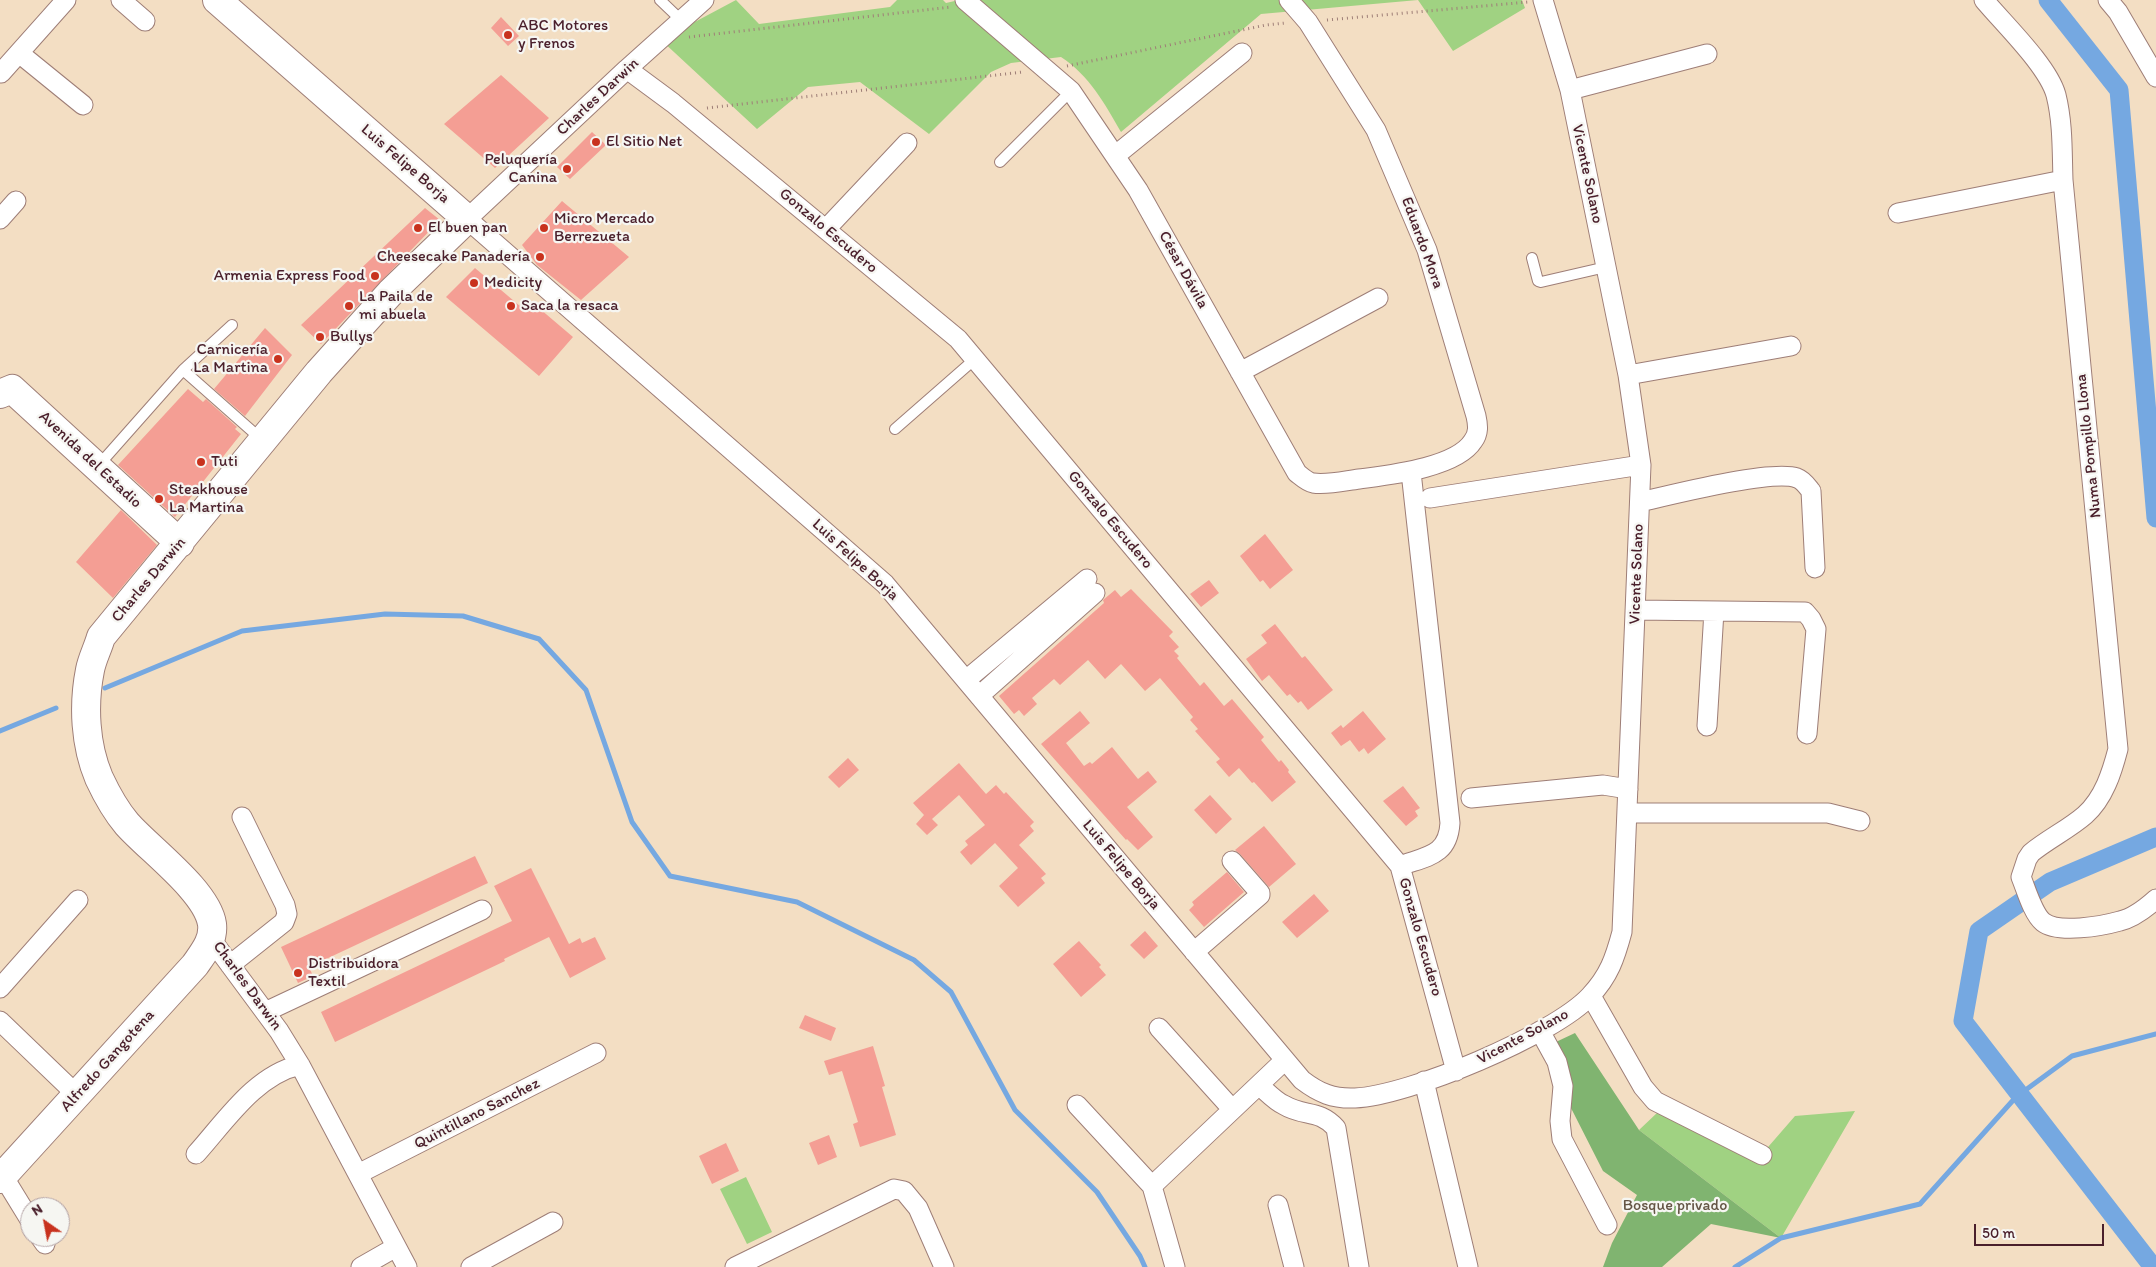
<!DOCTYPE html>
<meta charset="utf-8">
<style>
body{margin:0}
#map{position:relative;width:2156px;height:1267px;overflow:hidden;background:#f3dec3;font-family:Itim,sans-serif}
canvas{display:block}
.north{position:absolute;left:20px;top:1197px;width:50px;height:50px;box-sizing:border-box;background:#f6f6f2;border:1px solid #b1a0a2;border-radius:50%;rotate:327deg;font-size:14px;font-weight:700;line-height:20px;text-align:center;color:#4a1f2b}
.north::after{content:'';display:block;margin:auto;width:18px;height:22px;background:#c8321e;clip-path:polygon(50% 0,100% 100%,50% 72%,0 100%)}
.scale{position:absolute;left:1974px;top:1224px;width:130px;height:22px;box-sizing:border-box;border:2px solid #4a1f2b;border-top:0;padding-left:6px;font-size:15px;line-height:18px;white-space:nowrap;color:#4a1f2b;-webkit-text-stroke:4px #f6f6f2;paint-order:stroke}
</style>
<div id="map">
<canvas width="2156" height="1267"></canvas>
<div class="north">N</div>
<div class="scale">50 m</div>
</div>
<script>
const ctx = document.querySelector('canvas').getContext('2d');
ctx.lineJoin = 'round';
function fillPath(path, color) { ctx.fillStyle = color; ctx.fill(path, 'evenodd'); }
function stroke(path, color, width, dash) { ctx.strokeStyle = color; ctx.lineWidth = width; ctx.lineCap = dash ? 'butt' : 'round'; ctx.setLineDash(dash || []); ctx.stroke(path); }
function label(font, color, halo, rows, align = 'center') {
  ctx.font = font + ' Itim,sans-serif'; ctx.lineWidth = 4.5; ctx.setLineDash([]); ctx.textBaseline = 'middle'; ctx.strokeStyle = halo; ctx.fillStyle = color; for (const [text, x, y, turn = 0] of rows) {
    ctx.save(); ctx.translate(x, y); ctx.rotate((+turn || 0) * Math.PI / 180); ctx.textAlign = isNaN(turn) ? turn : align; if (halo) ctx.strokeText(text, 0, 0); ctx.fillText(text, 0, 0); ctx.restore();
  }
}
fillPath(new Path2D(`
 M736,0l23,24 131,-17 7,-7h46l3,3 13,-3h563l3,8 -72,43 -35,-51 -157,14 -140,118c-16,-28 -32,-57 -60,-75l-50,6 -20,9 -62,62 -69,-52 -52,5 -51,42 -96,-89z
 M1855,1111l-74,127 -142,-108 19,-18 104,42 33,-38z
 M746,1177l26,55 -25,12 -27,-55z`), '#a0d282');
fillPath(new Path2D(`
 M1575,1033l64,97 142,108 -70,-14 -49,43h-59l9,-24 25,-48 -34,-24 -62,-122z`), '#80b470');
stroke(new Path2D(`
 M105,688l137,-57 143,-17 78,2 76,23 47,51 46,132 38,54 127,26 117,58 37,32 64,118 82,82 43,64 5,11
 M0,731l56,-23
 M1735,1267l46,-29 139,-34 96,-107 56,-41 84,-22`), '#75a8e1', 5);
stroke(new Path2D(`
 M2048,0l71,90 37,428
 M2153,1267l-190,-246 16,-90 71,-49 106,-45`), '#75a8e1', 19);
fillPath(new Path2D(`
 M501,17l18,19 -11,10 -17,-18z
 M501,75l48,43 -54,50 -51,-44z
 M592,132l14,13 -36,34 -13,-12z
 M562,201l67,56 -48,43 -44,-35 -15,-20z
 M425,208l15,12 -119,124 -20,-19z
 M475,268l52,44 6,-9 40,34 -34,39 -93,-79z
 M265,328l27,27 -47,61 -31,-27z
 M188,389l15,13 3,-3 31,28 -2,2 6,5 -66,83 -57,-52z
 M121,510l36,35 -44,53 -37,-36z
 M1265,534l28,36 -23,19 -7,-9 -3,2 -20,-26z
 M1209,580l10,13 -18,14 -11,-13z
 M1131,589l42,43 -4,4 10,11 -5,4 5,5 -2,2 23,28 4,-4 20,24 8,-7 32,38 -3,3 18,22 2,-2 8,10 -1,2 8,10 -24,20 -18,-20 -2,1 -13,-15 -10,9 -13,-15 4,-3 -25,-28 3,-2 -8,-9 3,-3 -33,-39 -15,13 -24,-27 -16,15 -17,-19 -28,25 -6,-6 -22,19 5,6 -13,12 -5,-6 -5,4 -15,-18 105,-93 -1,-3 12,-10 6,7z
 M1275,624l27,34 3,-2 28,34 -25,20 -7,-9 -3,2 -8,-9 -3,2 -18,-21 -7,6 -16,-22 21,-16 -6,-8z
 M1080,711l10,12 -24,20 18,23 6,-4 2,2 20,-17 26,32 10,-8 9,11 -30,25 26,30 -15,13 -11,-11 -1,1 -85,-96z
 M1363,711l23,28 -18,15 -4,-6 -5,4 -9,-12 -9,6 -10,-13 10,-8 2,3z
 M848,758l11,12 -20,18 -11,-11z
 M959,763l27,31 10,-9 8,9 2,-2 28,30 -4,4 4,5 -15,14 27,29 -5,4 4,5 -27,24 -19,-21 19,-18 -23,-25 -24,22 -11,-13 8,-7 -3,-4 20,-16 -26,-30 -27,24 6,6 -11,10 -11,-11 8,-9 -11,-12z
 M1403,786l17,22 -5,3 3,5 -12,10 -23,-25z
 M1210,795l22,24 -16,15 -22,-24z
 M1264,826l32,38 -27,23 -29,-33 -5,-4z
 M475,856l13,27 -179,84 4,9 -15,7 -17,-36z
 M531,868l38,76 11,-6 2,5 13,-6 11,22 -36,19 -21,-41 -45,22 1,2 -170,81 -14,-30 191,-91 -18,-35z
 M1227,872l17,20 -40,35 -15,-17 5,-5 -2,-3z
 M1314,894l15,17 -32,27 -15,-16z
 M1145,931l13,15 -14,13 -14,-14z
 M1079,941l22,24 -2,2 7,8 -25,22 -28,-33z
 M805,1015l31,13 -5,13 -32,-13z
 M873,1046l12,40 -3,1 14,48 -36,12 -7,-23 5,-2 -16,-51 -13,4 -5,-14z
 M829,1135l8,22 -19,8 -9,-22z
 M726,1143l13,28 -27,13 -13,-28z`), '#f49e94');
const lane = new Path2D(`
 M660,0l22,21
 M1000,162l71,-71
 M1532,258l6,23 3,1 65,-15
 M183,370l78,69
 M895,429l80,-70
 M98,466l85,-96 49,-45`);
const street = new Path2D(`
 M121,0l24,21
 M704,0l-77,69 -160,150 418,365 417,496c17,13 31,19 53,18 53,-2 199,-63 235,-102 19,-20 25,-38 32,-64l19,-467 -13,-90 -58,-285 -27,-90
 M965,0l106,91 67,99 159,283c4,3 10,9 16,10 15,2 31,-2 46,-4 29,-4 97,-11 114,-38 6,-8 5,-16 3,-25l-49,-166 -51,-120 -68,-108 -19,-22
 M1984,0c20,24 64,66 72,95 7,28 6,57 7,85l55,569c-6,23 -14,49 -33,66 -16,14 -37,24 -54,38l-4,6 -6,18c5,12 12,37 22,45 15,12 59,4 77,-1 13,-3 26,-13 36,-22
 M2108,0l10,12 38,65
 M19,53l64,52
 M627,69l46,34 285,236 442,527 56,205
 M1,73l65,-73
 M1570,90l137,-36
 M1116,155l126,-102
 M1898,213l165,-33
 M0,219l16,-18
 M826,229l81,-86
 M1240,372l138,-74
 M1628,375l163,-29
 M1430,498l211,-33
 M1640,502c30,-7 132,-33 157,-24 6,2 10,8 14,13l4,77
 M1635,610l170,2 6,7 5,10 -9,105
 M966,680l121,-101
 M979,696l116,-103
 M1707,726l7,-115
 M1471,798l132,-13 25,4
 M1627,813h201l32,8
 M1400,866c27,-10 48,-10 50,-43l-39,-351
 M211,939l68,92 21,34 107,202
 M1194,952l66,-57v-2l-28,-32
 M230,965l54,-43 3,-8 -2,-9 -43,-88
 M0,988l78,-88
 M1591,996l52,91 12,14 107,54
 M265,1012l217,-102
 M0,1021l77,74
 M1159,1028l73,81
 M1540,1031l17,31 6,24 -3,35 2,18 45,86
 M1424,1081l44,186
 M1259,1085c8,7 16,16 25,20 20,12 35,4 52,23l23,139
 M1077,1105l75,81 23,81
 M196,1154c29,-32 59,-79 104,-89
 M358,1174l238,-121
 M3,1176l27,44
 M1152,1186l133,-126
 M1278,1205l16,62
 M40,1237l5,7
 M361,1267l35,-20
 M471,1267l82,-45
 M735,1267l159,-78 10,2 14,17 26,59`);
const secondary = new Path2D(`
 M0,394l12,-5 168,154
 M0,1179l195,-214c9,-13 19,-25 17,-41 -5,-33 -63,-75 -85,-100 -11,-13 -21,-31 -28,-46 -14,-33 -16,-73 -9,-108 2,-11 8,-22 11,-33l218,-265 72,-80 76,-73 -250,-219`);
stroke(lane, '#9e7e77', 12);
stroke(street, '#9e7e77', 21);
stroke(secondary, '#9e7e77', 30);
stroke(new Path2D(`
 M1327,20l201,-18
 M689,37l262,-30
 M1067,66l199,-41 20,-2
 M707,108l316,-36`), '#9e7e77', 3, [1, 4]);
stroke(lane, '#fff', 10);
stroke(street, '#fff', 19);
stroke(secondary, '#fff', 28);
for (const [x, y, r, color] of [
 [508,35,5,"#c8321e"],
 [596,142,5,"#c8321e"],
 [567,169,5,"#c8321e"],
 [418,228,5,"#c8321e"],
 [544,228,5,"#c8321e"],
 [540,257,5,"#c8321e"],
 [375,276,5,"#c8321e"],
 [474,283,5,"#c8321e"],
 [349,306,5,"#c8321e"],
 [511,306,5,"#c8321e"],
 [320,337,5,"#c8321e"],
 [278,359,5,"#c8321e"],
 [201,462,5,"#c8321e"],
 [159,499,5,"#c8321e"],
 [298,973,5,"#c8321e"]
]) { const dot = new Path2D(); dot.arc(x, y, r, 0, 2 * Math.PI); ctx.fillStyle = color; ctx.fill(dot); stroke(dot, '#f6f6f2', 2); }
label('16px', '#4a1f2b', '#f6f6f2', [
 ["ABC Motores",518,26],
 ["y Frenos",518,44],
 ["El Sitio Net",606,142],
 ["Peluquería",557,160,"right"],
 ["Canina",557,178,"right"],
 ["Micro Mercado",554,219],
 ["Berrezueta",554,237],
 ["El buen pan",428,228],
 ["Cheesecake Panadería",530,257,"right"],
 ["Armenia Express Food",365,276,"right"],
 ["Medicity",484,283],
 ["La Paila de",359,297],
 ["mi abuela",359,315],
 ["Saca la resaca",521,306],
 ["Bullys",330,337],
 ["Carnicería",268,350,"right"],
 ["La Martina",268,368,"right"],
 ["Tuti",211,462],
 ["Steakhouse",169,490],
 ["La Martina",169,508],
 ["Distribuidora",308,964],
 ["Textil",308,982]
], 'left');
label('16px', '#4a1f2b', '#f6f6f2', [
 ["Charles Darwin",598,97,-43],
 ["Luis Felipe Borja",405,164,41],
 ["Vicente Solano",1587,174,78],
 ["Gonzalo Escudero",828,231,40],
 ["Eduardo Mora",1422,243,70],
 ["César Dávila",1183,270,61],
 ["Numa Pompillo Llona",2089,446,-96],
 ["Avenida del Estadio",90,460,43],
 ["Gonzalo Escudero",1110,520,50],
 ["Luis Felipe Borja",855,560,43],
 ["Vicente Solano",1637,574,-88],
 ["Charles Darwin",149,580,-50],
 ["Luis Felipe Borja",1121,865,50],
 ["Gonzalo Escudero",1420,937,74],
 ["Charles Darwin",247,986,54],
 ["Vicente Solano",1523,1037,-28],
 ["Alfredo Gangotena",108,1061,-48],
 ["Quintillano Sanchez",477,1114,-27]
]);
label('16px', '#645545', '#f6f6f2', [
 ["Bosque privado",1675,1206]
]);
</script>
